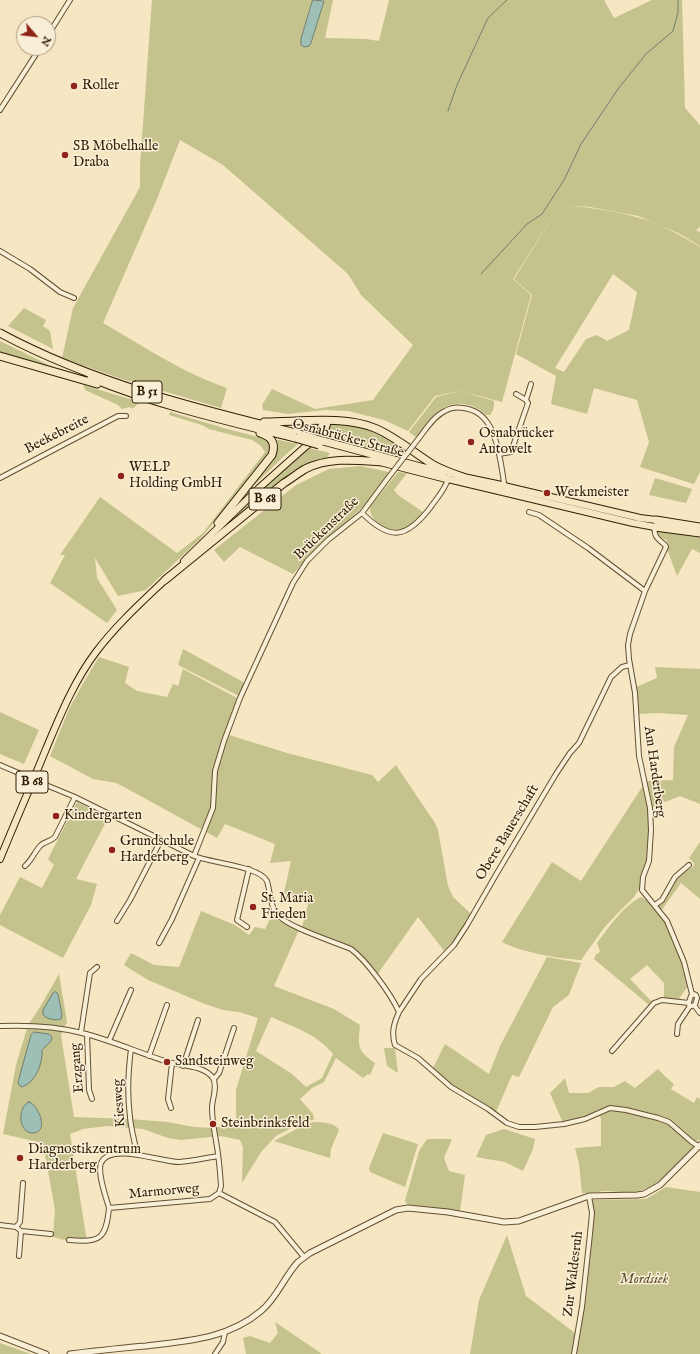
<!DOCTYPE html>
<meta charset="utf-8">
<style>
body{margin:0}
#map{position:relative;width:700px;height:1354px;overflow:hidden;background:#f6e6c1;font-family:"IM FELL English",serif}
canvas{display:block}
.north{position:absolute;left:16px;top:16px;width:40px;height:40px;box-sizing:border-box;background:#f9efd7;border:1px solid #a99b83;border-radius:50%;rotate:118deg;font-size:11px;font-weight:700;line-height:16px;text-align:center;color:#301e05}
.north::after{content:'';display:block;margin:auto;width:14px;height:18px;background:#8f2418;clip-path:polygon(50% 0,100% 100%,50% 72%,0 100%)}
</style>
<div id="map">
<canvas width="700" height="1354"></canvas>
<div class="north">N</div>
</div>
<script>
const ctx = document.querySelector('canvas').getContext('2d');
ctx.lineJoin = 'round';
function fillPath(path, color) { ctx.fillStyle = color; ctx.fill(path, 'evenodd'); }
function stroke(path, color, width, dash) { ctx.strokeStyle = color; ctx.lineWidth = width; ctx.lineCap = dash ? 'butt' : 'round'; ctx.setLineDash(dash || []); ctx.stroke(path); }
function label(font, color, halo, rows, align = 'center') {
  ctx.font = font + ' "IM FELL English",serif'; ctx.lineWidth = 3; ctx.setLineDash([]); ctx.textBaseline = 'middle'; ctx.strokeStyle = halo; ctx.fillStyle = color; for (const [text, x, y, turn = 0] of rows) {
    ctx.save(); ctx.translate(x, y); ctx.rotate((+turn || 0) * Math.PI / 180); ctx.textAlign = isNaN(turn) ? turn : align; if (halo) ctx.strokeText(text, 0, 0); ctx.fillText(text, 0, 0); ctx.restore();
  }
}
fillPath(new Path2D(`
 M152,0h161l-12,39 10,4 13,-43h9l-8,38 41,1 13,2 10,-41h215l10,18 38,-18h30l3,108 15,17v102l-4,3 4,2v14l-22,-13 -40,-17 -48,-9 -30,-2 -47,74 18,16 -29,107 -42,-11 -25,5 -27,35 -24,-11 -36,-9 -24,-1 -36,4 -25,-4 -1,-5 10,-16 43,20 58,-9 40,-55 -52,-50 -13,-21 -125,-109 -43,-25 -23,59 -54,124c40,23 80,50 124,65l-6,20 -99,-29 -60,-21 11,-50 67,-121v-22z
 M560,205c26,2 51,5 76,12 21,5 46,19 64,30v225l-6,12 -54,-17 9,-25 -12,-42 -43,-12 -7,26 -36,-10 5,-28 -40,-22 16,-59 -18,-16zM613,274l24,18 -8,38 -22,11 -10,-6 -11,4 -22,33 -9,-4z
 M24,308l22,12 -3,6 7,5 3,18 -45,-23z
 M0,341l55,27 -55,-15z
 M83,385l57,17 -8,7 -2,-2 -8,2 -4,-4 -33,-15z
 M460,391l34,10c0,6 0,9 -4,14h-4c-6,-6 -14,-10 -23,-11 -22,-3 -35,17 -47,33l-7,-5 27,-35z
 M170,412l57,17 35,9 7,5 1,7 -5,8 -48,61 -17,20 -54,51 -28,6 -23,-38 2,20 20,32 -10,13 -57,-40 15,-28h-5l40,-58 77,56 26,-20 62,-81 -4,-6 -9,-6 -43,-11 -7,-4 -33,-10z
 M331,423c30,1 50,11 75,27l-7,9 -74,-21 4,-5z
 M274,439l24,5 -16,14 -45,44 35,-44z
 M309,448l21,5 -4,6 -22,8 -76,58 -2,-2 71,-67z
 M360,466l29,6 -18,26 -11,12 -41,36 -26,28 -53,-27 -16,15 -10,-12 82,-65 33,-16z
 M398,472l9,1 -13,17 4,5 25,17c-4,6 -9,12 -16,15 -14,8 -38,-3 -37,-20z
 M655,478l37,11 -6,14 -37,-8z
 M659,531l41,7v15l-8,-4 -15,27 -10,-27 1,-5 -2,-4 -9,-5v-3z
 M183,649l62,34 -5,11 -3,1 -59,-30z
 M99,657l30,10 -4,16 12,8 30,6 6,-13 5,2 5,-17 54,29v4l-18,48h4l6,-15 58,18 85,22 6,7 18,-17 39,58 3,7 10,56 5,11 17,16c1,11 -18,31 -25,39l-27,-35 -41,58 -21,-26 -54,-22 6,-23 -24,-11 7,-32 -21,2 5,-19 -50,-20 -8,14 -91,-50 -10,-5 -23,-4 -43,-23 19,-47 16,-29z
 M655,667l45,2v135l-20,-8 -30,12 -1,53 -7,23 -8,13 -18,18 -12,13 -23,32c-20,-1 -61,-8 -79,-18l50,-80 29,19 65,-100 27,-1 1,-33 14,-32 -30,-2 -21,1 -1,-27 21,-9z
 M0,712l39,18 -15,34 -24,-10z
 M77,802l31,16 -32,61 21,5 -6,21 -28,53 -63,-33v-10l20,-38 22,11 12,-23 -6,-6z
 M700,842v57l-19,-16 -20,28 -3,-4 8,-8 12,-22 16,-11v-3l-5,-5z
 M641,897l6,3 19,22 16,41 6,23 -10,14 -14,-2v-15l-17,-18 -17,14 22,23 -3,3 -55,-46 3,-6 1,1 2,-3 -3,-8c12,-16 26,-37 44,-46z
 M201,911l34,14 14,10 6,-8 10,2 6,-12 2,-1 6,5 20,9 -25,56 60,23 26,16c-2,21 -3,26 15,38l-5,12 -2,-1 -5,4 -27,-20 -12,24 -12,6 -12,11 13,15 1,6h-7l-31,16 -15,16 -19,31 1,-36 -3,-7 -20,-4 -39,4 -13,-2 -25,-9 -36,-3 -24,3 -13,5 17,108h-15l-19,-5 2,-27 -12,-67 -40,-9 13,-69 12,-40 12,-18 19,-33 8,48 -6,13 13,82 56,2 37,3 27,5 19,1 23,-4v-34l22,-72 -19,-6 -16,-2 -18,-6 -57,-24 -24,-15 7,-12 23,12 25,2zM271,1017c23,10 46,17 62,37l-11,24 -16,9 -14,-13 -36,-23z
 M547,957l34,6 -12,32 -16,12 -34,70 -7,-2 -16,37 -45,-27 -18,-17 12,-24 44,30 11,-28z
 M384,1048h11l3,25 -11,-7z
 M658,1069l9,9 7,6 -3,5 23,14 3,-6 3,2v41l-5,1 -23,-21 -18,-6 -22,-3 37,11 25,25c-16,16 -33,39 -55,44 -12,3 -23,0 -35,0 -7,1 -14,2 -22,2l-3,-29 -4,-16 26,-2v-28l-4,-4 -34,9 -13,-30 15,-15 4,15h19l11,-6h15l11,-6 10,7z
 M316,1122c8,1 18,0 23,8l-8,19 -1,9 -56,-17 34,-18z
 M504,1129l31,10 -2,10 -10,22 -18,-9 -29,-5 10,-22z
 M383,1133l35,11 -13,43 -35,-15 -1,-4z
 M427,1139h25l-8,19 5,13 16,4 -5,36 -48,-5 -5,-2 -2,-3 14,-50z
 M666,1187l34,5v162h-124l10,-57 6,-71 1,-26 53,-1z
 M507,1235l19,61 49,37 -3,21h-102l9,-54z
 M275,1322l47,32h-76l-3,-16 7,-2 20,7 8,-10z
 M0,1343l31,11h-31z`), '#c4c28d');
const water = new Path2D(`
 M313,0l11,1 -13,42 -2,3 -5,1 -3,-2v-6z
 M56,992l2,2 4,21 -1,4c-6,2 -14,0 -18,-4v-5l10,-17z
 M34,1032l15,2 3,3 -1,4 -9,9c1,13 -6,32 -20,37l-3,-2 -1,-3 13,-47z
 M29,1102c9,2 21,30 4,31 -15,0 -16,-26 -4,-31z`);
fillPath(water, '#9dbfb5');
stroke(water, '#717f6f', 1);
stroke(new Path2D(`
 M448,111l9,-26 31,-67 19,-18
 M481,274l46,-50 15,-10 22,-34 17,-36 37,-55 28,-35 27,-23 5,-19v-12`), '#717f6f', 1);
const minor = new Path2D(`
 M48,35l22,-35
 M0,110l40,-62
 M0,251l30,18 30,23 14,6
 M516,394l10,6
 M419,438c7,-9 15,-22 26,-27 5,-3 12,-4 18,-3 28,3 34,33 38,56 1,7 3,15 3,22
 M499,454l12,-2 17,-49 -2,-3 5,-16
 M0,478l118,-62h8
 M529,512l10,3 49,33 57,43
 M362,513c28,28 44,26 68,-5 6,-9 15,-18 18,-29
 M655,527c-2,9 3,12 10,18l1,2 -21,44 -15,43 -2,11 1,14 6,34 4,63 11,52 1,22 -2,31 -6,16 -1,13 25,31 17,41 8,32
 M0,765l21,9
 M46,785l29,12 119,59c17,7 65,10 73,25 3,10 3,24 9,32 8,13 59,29 75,36 15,11 40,45 48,63 -5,11 -8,21 -4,33l23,13 33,29 37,22 19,14 12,4h16l29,-3 21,-5 25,-11 16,2 32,8 11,4 23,20 8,5
 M194,856l19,-48 2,-37 9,-30 16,-43 53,-115 14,-22 21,-21 34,-27 26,-35
 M25,866c7,-6 10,-15 16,-21 4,-3 10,-4 14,-8l20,-40
 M655,905l7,-5 13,-23 14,-12
 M117,921l13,-21 31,-60
 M247,927l-10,-7 12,-51
 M159,943l13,-24 27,-61
 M694,994l2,1 1,3 -2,7 -4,1 -2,-1v-3l2,-6z
 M694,1005l6,8
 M399,1012l22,-33 33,-34 13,-20 30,-52 59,-99 14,-21 9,-10 32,-66 11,-10 8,-2
 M0,1026c27,-1 55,0 82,7 29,7 57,20 86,29 13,4 36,3 45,16 5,9 -1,21 -1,30 0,11 2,22 4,33 3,15 4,30 5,45l-2,7 56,29 29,35
 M81,1032l9,-59 7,-6
 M87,1034l2,56 3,9
 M677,1034l1,-10 12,-18
 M109,1041l22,-51
 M131,1049c-3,23 -4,45 -1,68 1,13 5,25 7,37
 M612,1051l42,-48 8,-3 27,3
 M149,1056l18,-51
 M183,1066l15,-46
 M214,1079l5,-6 15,-45
 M171,1108l-3,-9 4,-36
 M218,1156c-13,2 -26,5 -39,6 -18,0 -69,-20 -78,1 -4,10 5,34 8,45l101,-9 9,-6
 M0,1225l16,2
 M21,1231l30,3
 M69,1240c31,3 37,-1 40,-32
 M19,1256l2,-25 -5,-4 4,-5 3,-39
 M215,1354l8,-12 2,-10
 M574,1354l8,-47 8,-73 2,-21 -3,-17`);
const tertiary = new Path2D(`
 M0,1336l46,18
 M70,1354c25,-3 51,-6 76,-8 41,-5 82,-7 115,-35 16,-13 23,-34 37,-49 4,-3 8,-6 12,-9l86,-43 12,-2 40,4 56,10 15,-1 70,-25 48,-1 7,-1 16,-9 40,-40`);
const primary = new Path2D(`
 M312,437l8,-7 3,-9
 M448,479l185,44 22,4
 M504,486l136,32 16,2
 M184,561l75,-73 46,-41 16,-12 4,-4 3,-10
 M0,859c15,-37 31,-73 46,-110 14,-33 28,-68 50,-97 21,-28 47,-51 72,-75`);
const trunk = new Path2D(`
 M0,333c93,50 198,76 300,101
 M0,356l97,28
 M91,378c66,27 136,43 204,60
 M264,422c35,0 81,-7 113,7 20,9 36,23 55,35 10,6 22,10 34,14
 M323,441l120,32
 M378,461l70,18
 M461,477l43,9
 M656,520l44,7
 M218,523l54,-68c4,-12 0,-18 -12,-22
 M655,527l45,6
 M165,580l119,-97c7,-4 14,-10 21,-14 24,-12 50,-9 77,-7`);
stroke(minor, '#625034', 6);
stroke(tertiary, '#625034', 7);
stroke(primary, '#301e05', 8);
stroke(trunk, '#301e05', 9);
stroke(minor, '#f9efd7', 4);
stroke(tertiary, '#f9efd7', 5);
stroke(primary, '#f6e6c1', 6);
stroke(trunk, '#f6e6c1', 7);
const minorBridge = new Path2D(`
 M388,478l31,-40
 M21,774l25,11`);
const trunkBridge = new Path2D(`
 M300,434l23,7
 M295,438l24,7`);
stroke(minorBridge, '#625034', 6, []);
stroke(trunkBridge, '#301e05', 9, []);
stroke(minorBridge, '#f9efd7', 4);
stroke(trunkBridge, '#f6e6c1', 7);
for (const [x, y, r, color] of [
 [74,86,4,"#8f2418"],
 [65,155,4,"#8f2418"],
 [471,442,4,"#8f2418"],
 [121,476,4,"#8f2418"],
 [547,493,4,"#8f2418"],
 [56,816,4,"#8f2418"],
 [112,850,4,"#8f2418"],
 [253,907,4,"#8f2418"],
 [167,1062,4,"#8f2418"],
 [213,1124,4,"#8f2418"],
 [20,1158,4,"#8f2418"]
]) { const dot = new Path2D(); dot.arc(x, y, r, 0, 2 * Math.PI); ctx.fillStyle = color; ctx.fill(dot); stroke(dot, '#f9efd7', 1.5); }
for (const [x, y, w] of [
 [147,392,30],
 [265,499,32],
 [32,782,32]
]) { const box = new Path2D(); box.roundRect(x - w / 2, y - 11, w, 22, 3); ctx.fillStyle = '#f9efd7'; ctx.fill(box); stroke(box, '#301e05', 1); }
label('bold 13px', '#301e05', null, [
 ["B 51",147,392],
 ["B 68",265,499],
 ["B 68",32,782]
]);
label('14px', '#301e05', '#f9efd7', [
 ["Roller",82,86],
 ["SB Möbelhalle",73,147],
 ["Draba",73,163],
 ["Osnabrücker",479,434],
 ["Autowelt",479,450],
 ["WELP",129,468],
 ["Holding GmbH",129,484],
 ["Werkmeister",555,493],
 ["Kindergarten",64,816],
 ["Grundschule",120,842],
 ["Harderberg",120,858],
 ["St. Maria",261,899],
 ["Frieden",261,915],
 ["Sandsteinweg",175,1062],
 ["Steinbrinksfeld",221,1124],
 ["Diagnostikzentrum",28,1150],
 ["Harderberg",28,1166]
], 'left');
label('14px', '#301e05', '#f9efd7', [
 ["Beekebreite",57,435,-27],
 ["Osnabrücker Straße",348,439,15],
 ["Brückenstraße",327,529,-44],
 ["Am Harderberg",654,772,82],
 ["Obere Bauerschaft",508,833,-59],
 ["Erzgang",78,1068,-95],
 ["Kiesweg",120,1103,-94],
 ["Marmorweg",164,1192,-5],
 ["Zur Waldesruh",574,1274,-83]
]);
label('italic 14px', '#5c4f2e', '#f9efd7', [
 ["Mordsiek",644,1280]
]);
</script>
